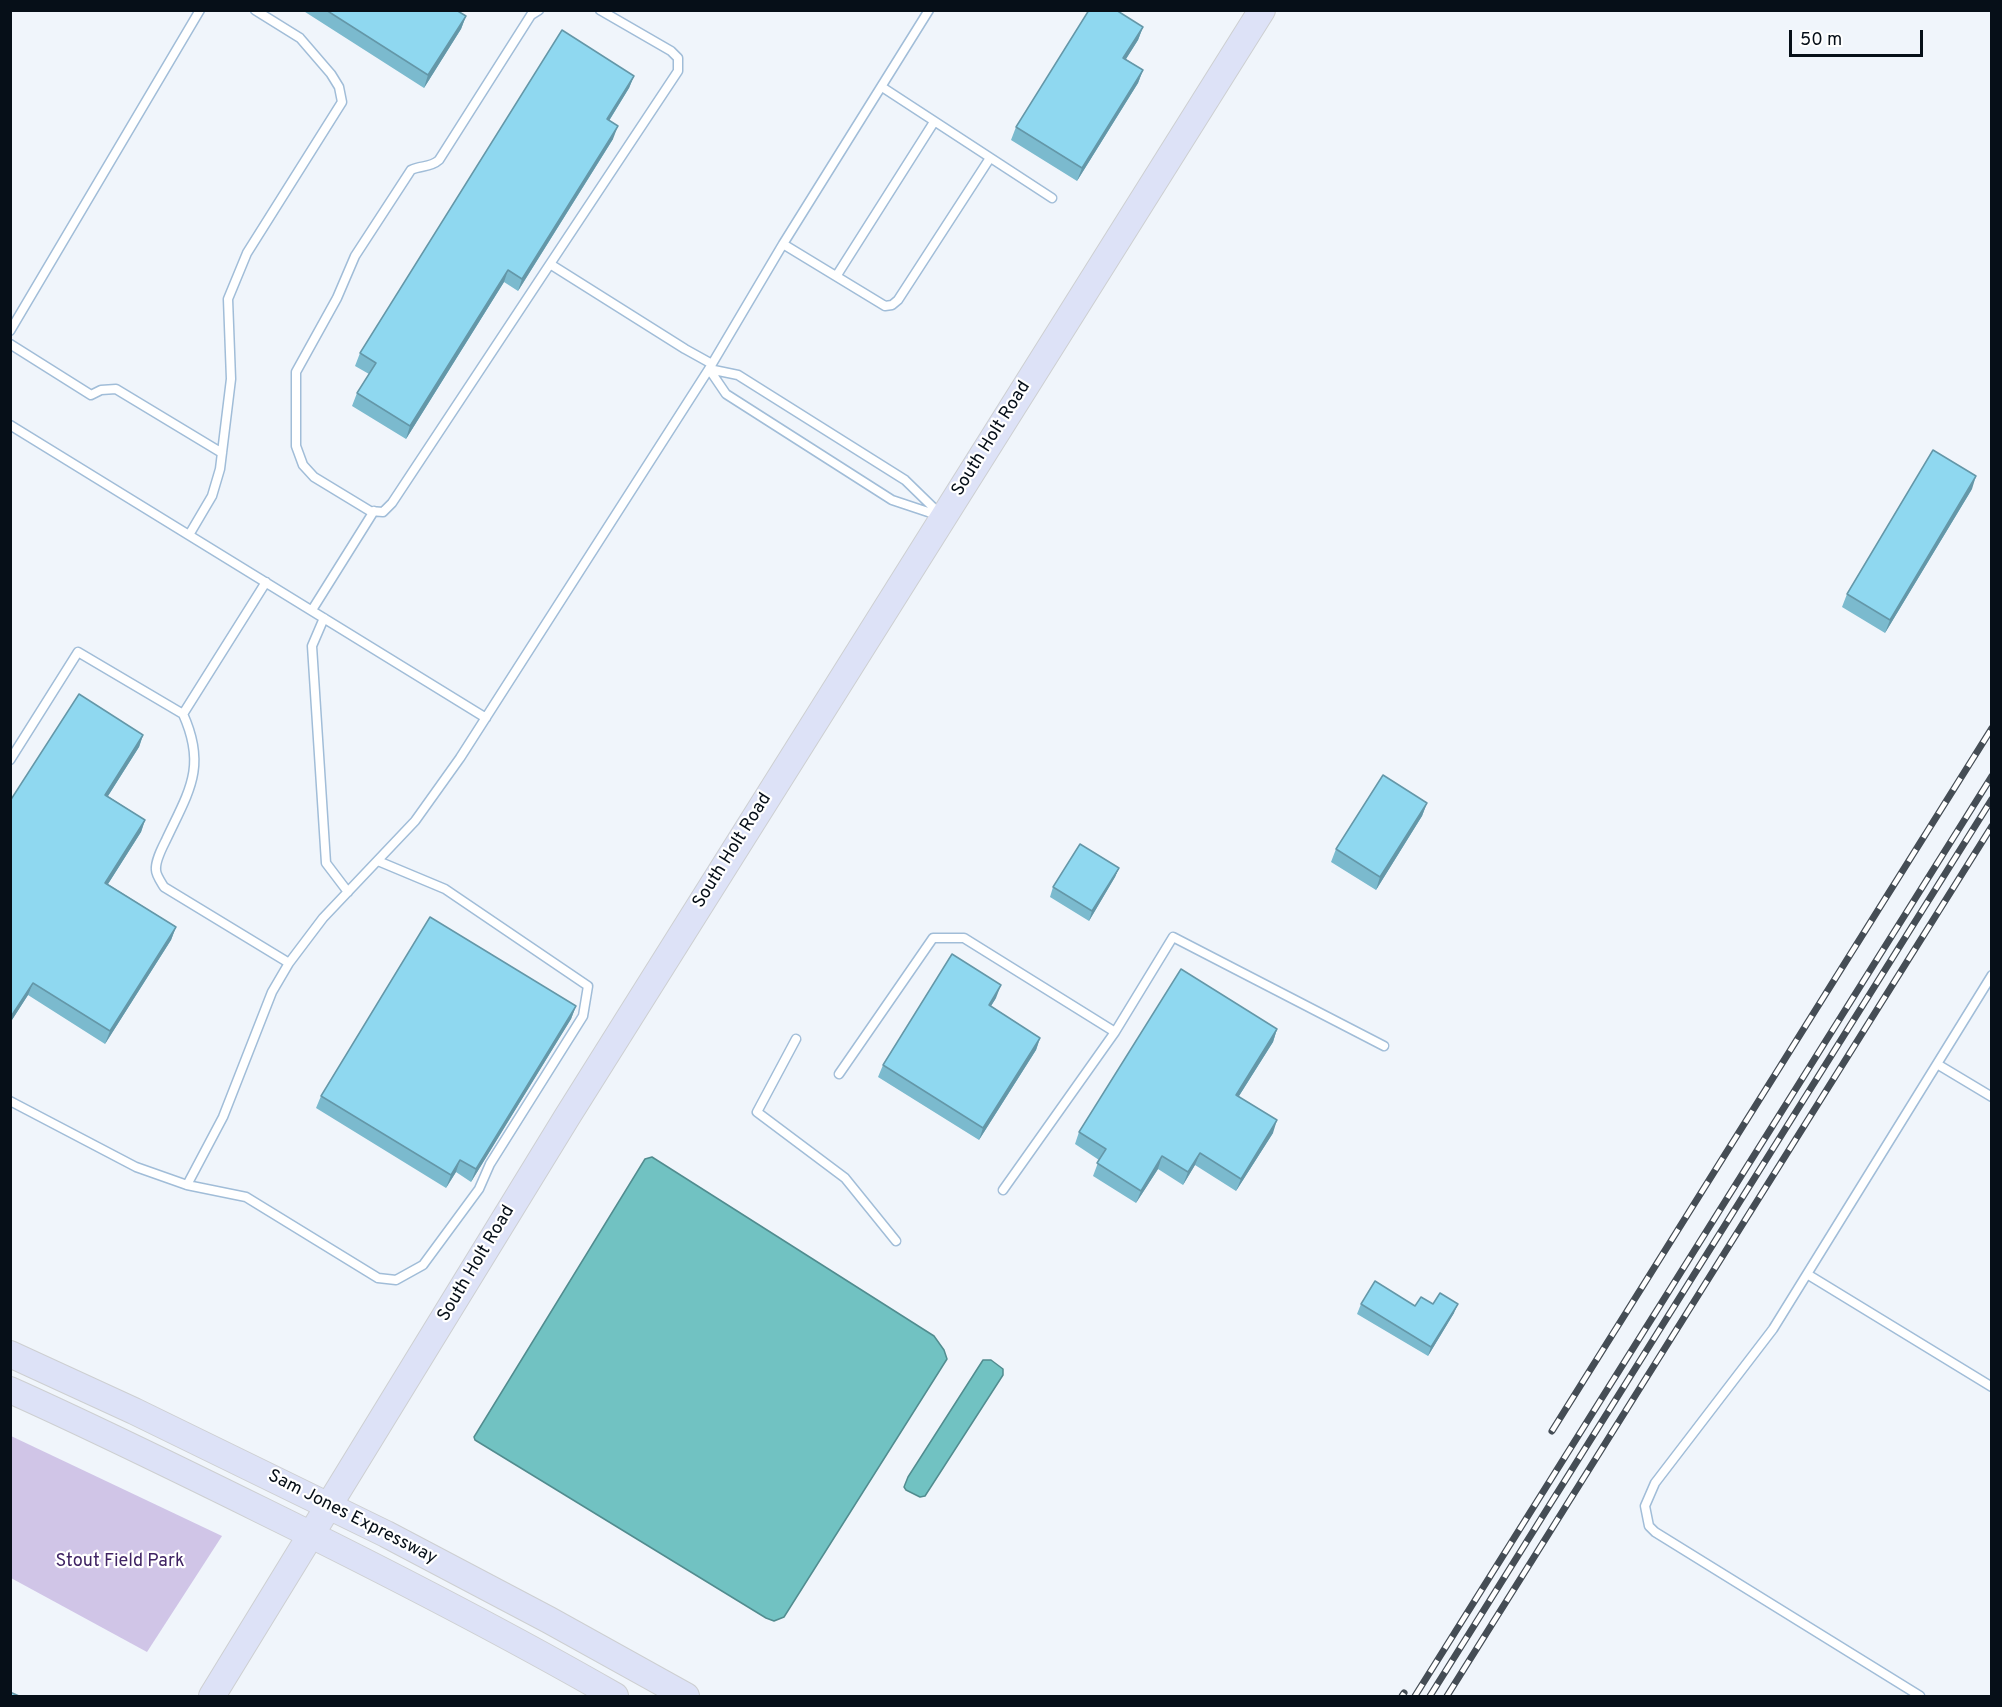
<!DOCTYPE html>
<style>
body{margin:0}
#map{position:relative;width:2002px;height:1707px;overflow:hidden;background:#f0f5fb;font-family:Overpass,sans-serif}
canvas{display:block}
.frame{position:absolute;inset:0;border:12px solid #060f18;pointer-events:none}
.scale{position:absolute;left:1789px;top:30px;width:134px;height:27px;box-sizing:border-box;border:3px solid #060f18;border-top:0;padding-left:8px;font-size:18px;line-height:21px;white-space:nowrap;color:#060f18;-webkit-text-stroke:4px #fff;paint-order:stroke}
</style>
<div id="map">
<canvas width="2002" height="1707"></canvas>
<div class="frame"></div>
<div class="scale">50 m</div>
</div>
<script>
const ctx = document.querySelector('canvas').getContext('2d');
ctx.lineJoin = 'round';
function fillPath(path, color) { ctx.fillStyle = color; ctx.fill(path, 'evenodd'); }
function stroke(path, color, width, dash) { ctx.strokeStyle = color; ctx.lineWidth = width; ctx.lineCap = dash ? 'butt' : 'round'; ctx.setLineDash(dash || []); ctx.stroke(path); }
function label(font, color, halo, rows, align = 'center') {
  ctx.font = font + ' Overpass,sans-serif'; ctx.lineWidth = 4.5; ctx.setLineDash([]); ctx.textBaseline = 'middle'; ctx.strokeStyle = halo; ctx.fillStyle = color; for (const [text, x, y, turn = 0] of rows) {
    ctx.save(); ctx.translate(x, y); ctx.rotate((+turn || 0) * Math.PI / 180); ctx.textAlign = isNaN(turn) ? turn : align; if (halo) ctx.strokeText(text, 0, 0); ctx.fillText(text, 0, 0); ctx.restore();
  }
}
fillPath(new Path2D(`
 M11,1436l211,100 -75,116 -136,-74z`), '#d0c5e7');
const water = new Path2D(`
 M652,1157l282,179 10,14 3,9 -163,258 -10,4 -8,-3 -291,-178 -1,-3 171,-278z
 M983,1360h8l12,9v6l-78,121 -5,1 -14,-7 -2,-3 4,-10z`);
fillPath(water, '#71c2c2');
stroke(water, '#518c8f', 1.5);
const lane = new Path2D(`
 M539,10l-8,5 -92,145c-9,8 -18,5 -28,10l-56,86 -18,42 -41,74v74l7,19 11,12 56,34 13,1 9,-9 158,-239 135,85 27,15
 M882,87l170,111
 M783,244l102,62 7,-1 6,-5 92,-142
 M550,264l128,-193v-13l-7,-7 -71,-41
 M837,275l97,-153
 M10,331l190,-321
 M10,344l81,51 10,-5 15,-1 106,64
 M709,369l29,6 167,105 38,37 -51,-17 -166,-106z
 M10,425l476,293
 M189,535l23,-39 8,-27 11,-90 -3,-80 19,-46 95,-151 -3,-15 -8,-13 -31,-36 -45,-28
 M312,610l62,-99
 M324,618l-12,28 14,217 22,29
 M183,714c24,53 6,77 -17,126 -4,8 -11,21 -10,30 0,5 5,12 8,17l125,76
 M10,760l68,-108 105,62 83,-132
 M796,1039l-39,73 88,66 51,63
 M1937,1064l55,33
 M839,1074l94,-136h31l151,94 58,-95 211,109
 M10,1101l126,66 51,18 36,-68 49,-125 17,-29 34,-45 92,-97 45,-63 249,-389 74,-125 146,-234
 M187,1185l59,12 132,81 18,2 27,-15 56,-76 11,-25 93,-148 5,-30 -143,-97 -67,-28
 M1003,1190l112,-158
 M1807,1274l185,113
 M1920,1696l-265,-164 -6,-6 -4,-20 10,-23 118,-154 219,-354`);
const primary = new Path2D(`
 M10,1354l124,57 252,123 163,86 137,76
 M10,1390c85,38 168,79 251,120 120,59 239,120 354,186
 M212,1696l355,-579 695,-1107`);
stroke(lane, '#a1bdd8', 11);
stroke(primary, '#cdcfd1', 28);
stroke(lane, '#fff', 8);
stroke(primary, '#dde2f7', 26);
const rail = new Path2D(`
 M1552,1431l440,-703
 M1402,1696l2,-3
 M1415,1696l577,-920
 M1430,1696l562,-897
 M1447,1696l545,-870`);
stroke(rail, '#454d55', 7);
stroke(rail, '#fff', 4.5, [14]);
fillPath(new Path2D(`
 M302,10h154l10,6 -5,13 -37,59z
 M1143,27l-5,13 -12,19 17,11 -5,13 -61,98 -66,-41 5,-13z
 M634,76l-5,12 -20,33 4,18 -95,152 -14,-9 -98,157 -54,-33 5,-13 12,-19 -14,-8 5,-13z
 M1972,489l-87,144 -43,-26 5,-13z
 M143,735l-4,12 -31,49 37,24 -4,12 -33,52 68,43 -5,13 -66,104 -77,-49 -18,28v-222z
 M1427,803l-5,13 -46,74 -45,-28 5,-13z
 M1119,868l-4,9 -26,44 -39,-24 3,-10z
 M996,998l-5,8 49,32 -4,12 -57,90 -101,-63 5,-12z
 M576,1006l-5,13 -100,163 -15,-10 -10,16 -130,-80 5,-12z
 M1277,1029l-4,13 -34,54 34,37 -37,58 -41,-26 -12,20 -25,-16 -22,34 -43,-27 6,-16 -24,-16 4,-12z
 M1361,1304l54,2 18,-2 21,9 -26,43 -71,-42z`), '#7bbace');
fillPath(new Path2D(`
 M466,16l-5,13 -37,59 4,-13z
 M1143,27l-5,13 -19,30 4,-12z
 M1143,70l-5,13 -61,98 5,-13z
 M634,76l-5,12 -27,44 5,-13z
 M618,126l-5,13 -95,152 4,-12z
 M508,270l-4,12 -98,157 4,-13z
 M1976,476l-4,13 -87,144 5,-13z
 M143,735l-4,12 -38,60 4,-12z
 M1427,803l-5,13 -46,74 4,-13z
 M145,820l-4,12 -40,63 4,-12z
 M1119,868l-4,9 -26,44 3,-10z
 M176,927l-5,13 -66,104 5,-13z
 M33,983l-5,12 -18,28v-5z
 M1001,985l-5,13 -12,19 5,-12z
 M576,1006l-5,13 -100,163 5,-13z
 M1277,1029l-4,13 -41,65 4,-12z
 M1040,1038l-4,12 -57,90 4,-12z
 M1277,1120l-4,13 -37,58 5,-12z
 M1200,1153l-5,12 -12,20 5,-13z
 M1162,1156l-4,13 -22,34 5,-12z
 M460,1160l-4,12 -10,16 5,-13z
 M1458,1304l-4,9 -26,43 3,-9z`), '#6497a8');
const building = new Path2D(`
 M326,10h130l10,6 -38,59z
 M1089,10h27l27,17 -20,31 20,12 -61,98 -66,-41z
 M562,30l72,46 -27,43 11,7 -96,153 -14,-9 -98,156 -53,-33 19,-30 -16,-10z
 M1933,450l43,26 -86,144 -43,-26z
 M79,694l64,41 -38,60 40,25 -40,63 71,44 -66,104 -77,-48 -23,35v-217z
 M1383,775l44,28 -47,74 -44,-28z
 M1080,844l39,24 -27,43 -39,-24z
 M430,917l146,89 -100,163 -16,-9 -9,15 -130,-79z
 M952,954l49,31 -12,20 51,33 -57,90 -100,-63z
 M1181,969l96,60 -41,66 41,25 -36,59 -41,-26 -12,19 -26,-16 -21,35 -44,-28 9,-14 -27,-17z
 M1375,1281l40,25 6,-9 12,7 7,-11 18,11 -27,43 -70,-43z
 M10,1692l9,4h-9z`);
fillPath(building, '#8fd8f0');
stroke(building, '#6497a8', 1.5);
label('18px', '#060f18', '#fff', [
 ["South Holt Road",992,439,-58],
 ["South Holt Road",733,851,-58],
 ["South Holt Road",477,1264,-59],
 ["Sam Jones Expressway",352,1518,27]
]);
label('18px', '#3f2363', '#fff', [
 ["Stout Field Park",120,1562]
]);
</script>
